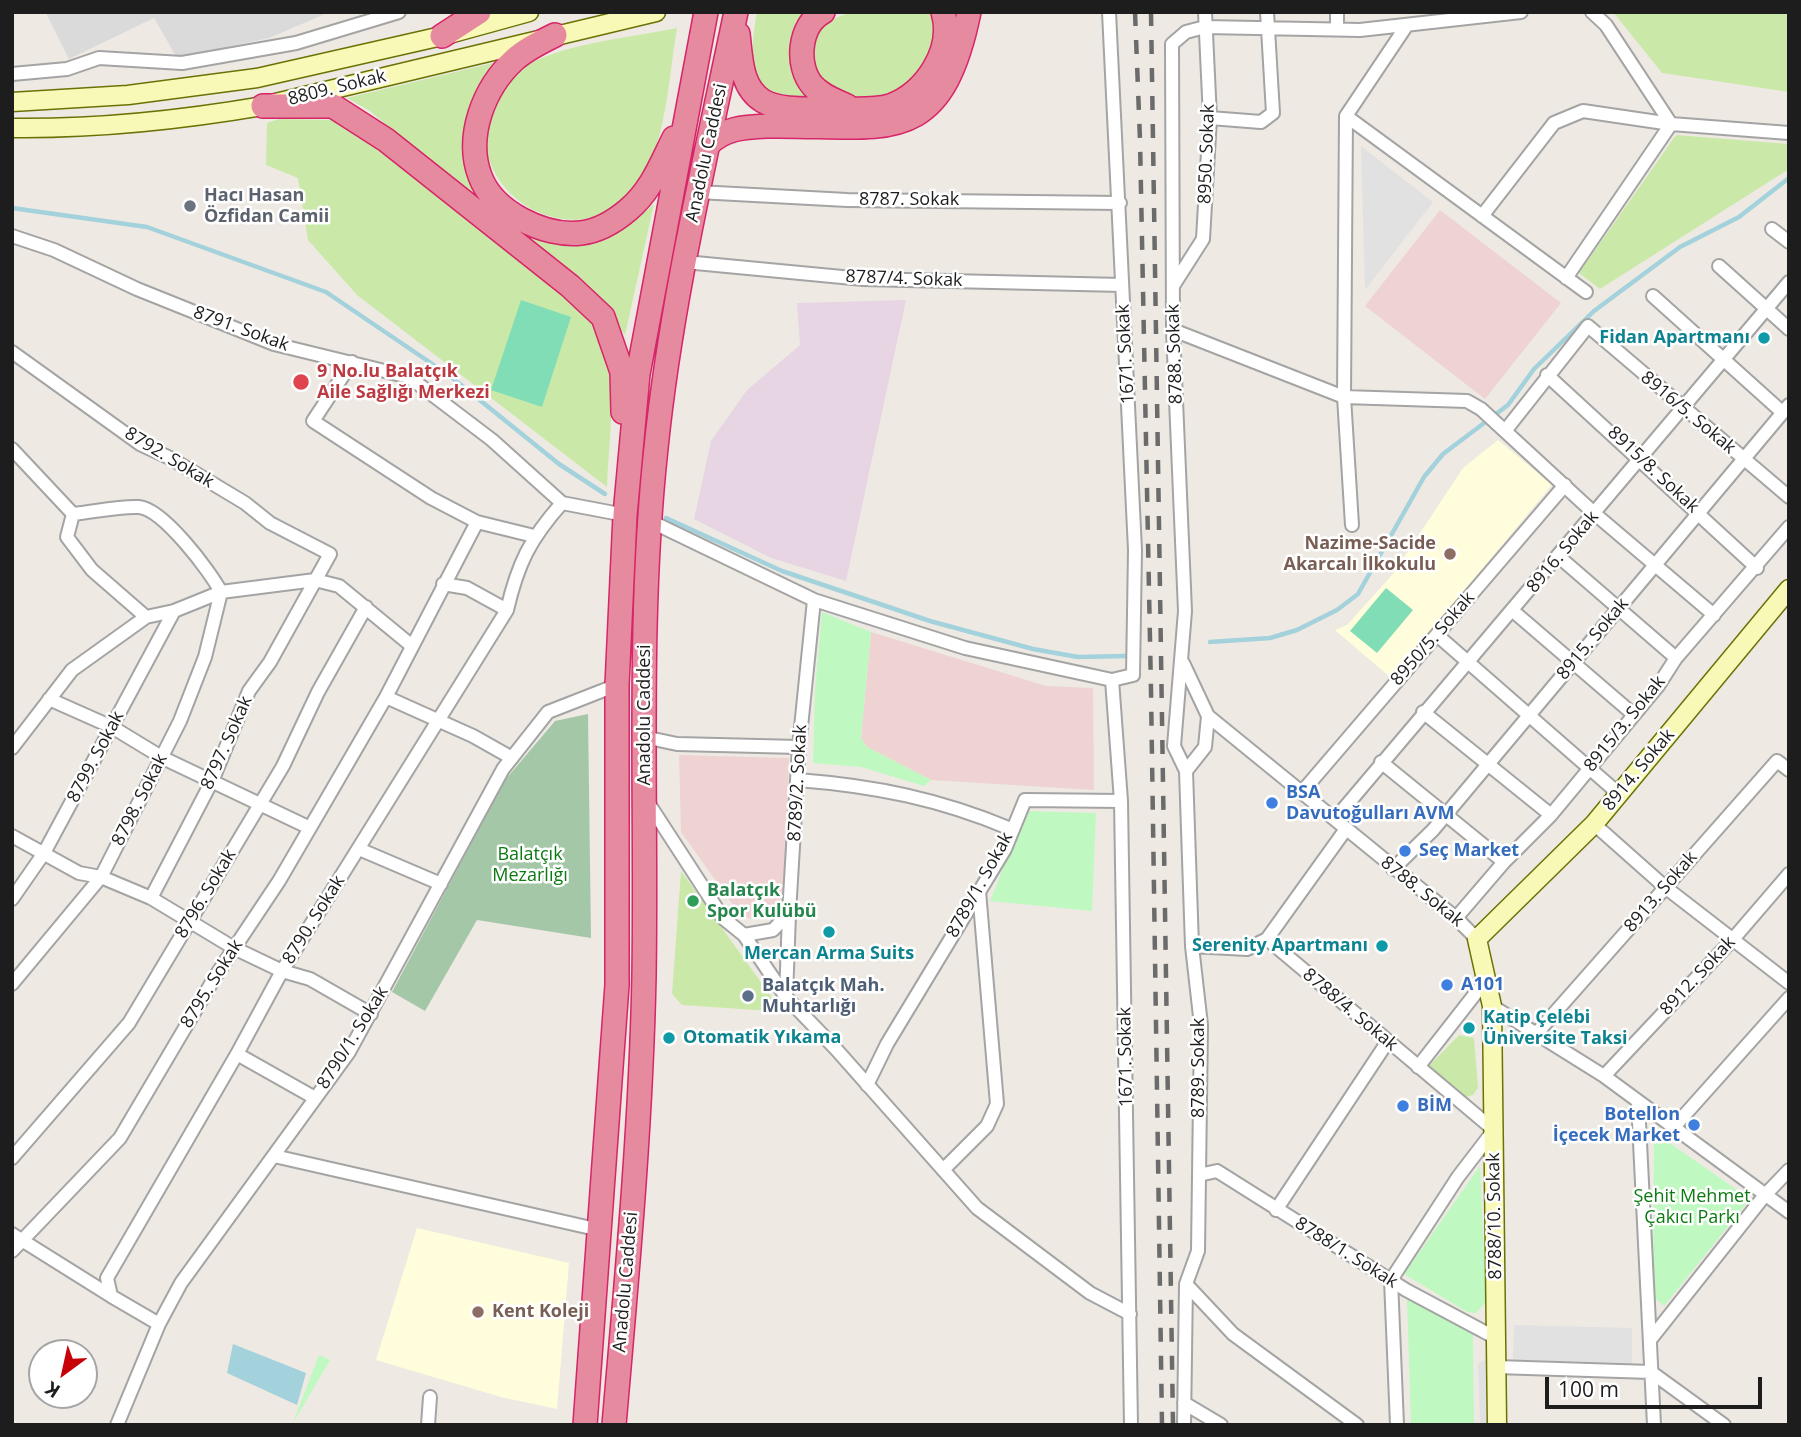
<!DOCTYPE html>
<meta charset="utf-8">
<style>
body{margin:0}
#map{position:relative;width:1801px;height:1437px;overflow:hidden;background:#eeeae3;font-family:"Open Sans",sans-serif}
canvas{display:block}
.frame{position:absolute;inset:0;border:14px solid #1d1d1d;pointer-events:none}
.north{position:absolute;left:28px;top:1339px;width:70px;height:70px;box-sizing:border-box;background:#fff;border:2px solid #a5a5a5;border-radius:50%;rotate:213deg;font-size:19px;font-weight:700;line-height:28px;text-align:center;color:#1d1d1d}
.north::after{content:'';display:block;margin:auto;width:24px;height:32px;background:#c80109;clip-path:polygon(50% 0,100% 100%,50% 72%,0 100%)}
.scale{position:absolute;left:1545px;top:1377px;width:217px;height:32px;box-sizing:border-box;border:4px solid #1d1d1d;border-top:0;padding-left:9px;font-size:21px;line-height:24px;white-space:nowrap;color:#1d1d1d;-webkit-text-stroke:5px #fff;paint-order:stroke}
</style>
<div id="map">
<canvas width="1801" height="1437"></canvas>
<div class="frame"></div>
<div class="north">K</div>
<div class="scale">100 m</div>
</div>
<script>
const ctx = document.querySelector('canvas').getContext('2d');
ctx.lineJoin = 'round';
function fillPath(path, color) { ctx.fillStyle = color; ctx.fill(path, 'evenodd'); }
function stroke(path, color, width, dash) { ctx.strokeStyle = color; ctx.lineWidth = width; ctx.lineCap = dash ? 'butt' : 'round'; ctx.setLineDash(dash || []); ctx.stroke(path); }
function label(font, color, halo, rows, align = 'center') {
  ctx.font = font + ' "Open Sans",sans-serif'; ctx.lineWidth = 5; ctx.setLineDash([]); ctx.textBaseline = 'middle'; ctx.strokeStyle = halo; ctx.fillStyle = color; for (const [text, x, y, turn = 0] of rows) {
    ctx.save(); ctx.translate(x, y); ctx.rotate((+turn || 0) * Math.PI / 180); ctx.textAlign = isNaN(turn) ? turn : align; if (halo) ctx.strokeText(text, 0, 0); ctx.fillText(text, 0, 0); ctx.restore();
  }
}
fillPath(new Path2D(`
 M330,12l-61,26 -92,20 -23,-40 -85,41 -23,-46z`), '#dbdada');
fillPath(new Path2D(`
 M1440,210l121,93 -76,96 -120,-93z
 M871,632l175,54 47,2 1,102 -163,-10 -64,-33 -6,-9z
 M679,755l110,3 -5,146 -7,10 -24,5 -12,-3 -60,-84z`), '#efd2d2');
fillPath(new Path2D(`
 M906,300l-60,281 -75,-23 -77,-39 17,-78 36,-51 53,-45 -3,-42z`), '#e7d5e4');
fillPath(new Path2D(`
 M1498,440l54,45 -161,193 -56,-48 12,-5 46,-51 70,-106z
 M417,1228l152,35 -12,146 -56,-12 -125,-37z`), '#fffddb');
fillPath(new Path2D(`
 M757,12h52l1,86c-62,4 -62,-36 -53,-86z
 M855,12h78c5,26 0,50 -21,68 -78,65 -145,-53 -57,-68z
 M1613,12h176v80l-127,-19z
 M677,28c-8,47 -10,102 -31,145 -36,77 -147,53 -161,-29 -1,-7 3,-18 5,-26 4,-18 13,-37 29,-48 40,-27 111,-32 158,-42z
 M497,62c-43,54 -29,77 -11,136l113,40 29,-12 26,-22 -29,131 -16,-21 -239,-203 -23,-13z
 M279,119l55,1 26,14 230,183c32,48 19,115 17,170l-250,-192 -49,-55 -10,-62 -32,-13 1,-42z
 M1676,135l113,9v25l-189,120 -21,-16z
 M681,871l92,128 -2,12 -89,-6 -10,-11z
 M1459,1035l15,3 4,50 -5,7 -7,2 -37,-31z`), '#cae9a8');
fillPath(new Path2D(`
 M588,714l3,224 -114,-18 -52,91 -33,-19 113,-212 50,-59z`), '#a4c7a8');
fillPath(new Path2D(`
 M822,612l49,20 -10,106 6,9 64,33 -7,6 -63,-19 -48,-4 2,-73z
 M1026,811l70,2 -4,98 -102,-10z
 M1654,1132l96,67 -86,107 -11,-9z
 M1480,1166l6,136 -10,11 -9,-1 -63,-38z
 M1407,1299l66,35 1,91h-63z
 M319,1355l11,5 -38,65z`), '#bff9c1');
fillPath(new Path2D(`
 M521,300l50,17 -29,90 -51,-17z
 M1386,588l27,22 -36,43 -27,-22z`), '#81ddb6');
fillPath(new Path2D(`
 M1361,146l72,56 -68,88z
 M1514,1325l118,3v35l-119,-3z
 M1489,1357l1,68h-10l-2,-61z`), '#e1e1e1');
fillPath(new Path2D(`
 M233,1344l73,29 -9,32 -70,-32z`), '#a3d1dc');
stroke(new Path2D(`
 M12,208l135,19 179,65 124,84 109,88 46,30
 M666,518l116,53 148,50 103,28 45,8 48,-1
 M1210,642l60,-4 27,-8 40,-20 21,-16 66,-117 19,-23 65,-49 26,-36 60,-58 86,-64 59,-30 50,-39`), '#a3d1dc', 4.5);
const street = new Path2D(`
 M1337,12v17
 M12,74l55,-5 32,-11 83,5 114,-20 103,-31
 M1346,116l240,176
 M1210,118l51,4 12,-9 -6,-101
 M698,192l149,8 273,3
 M1482,216l72,-93 29,-12 88,13 118,9
 M1772,229l17,13
 M12,236l42,14 83,39 137,55 135,33 83,63 70,63
 M685,262l178,17 259,6
 M1719,266l70,63
 M1566,278l105,-154 -65,-99 -14,-13
 M1173,286l30,-47 7,-121 -5,-106
 M1653,296l129,116
 M1173,330l171,67 123,4 14,8 114,105 119,101
 M12,352l128,92 30,14 75,45 25,20 60,31 -60,108 -21,29 -36,88 -62,119
 M352,362l-39,59 118,77 46,24 57,14
 M1547,375l210,193
 M1505,431l83,-105 201,171
 M12,449l61,65 -6,23 25,33 54,47
 M562,503l63,12
 M650,521l164,79 151,48 147,32 21,-5 2,-125 -26,-538
 M1352,525l-8,-128 2,-281 61,-91
 M1558,556l118,102
 M443,584l24,4 40,22
 M1513,611l120,103
 M1437,635l182,159
 M1183,663l25,53 248,202 21,21
 M1112,680l9,121 10,624
 M386,697l87,39 39,22
 M49,699l63,28 51,31 147,70
 M1423,712l128,103
 M644,737l33,7 122,3
 M12,748l60,-78 74,-53 28,-6 47,-19 94,-12 24,6 73,60
 M1381,762l123,100
 M1186,771l-12,-25 11,-135 -12,-281 -1,-286 14,-12 19,-5 155,3 161,-18
 M798,780c77,6 142,19 213,49
 M1302,792l263,-307
 M647,801l76,117 21,17 42,62 49,51 142,160 113,85 40,21
 M1335,819l454,-537
 M1594,824l71,63 124,96
 M12,836l67,37 22,4 50,21 83,50 48,23 28,8 61,35
 M359,849l82,35
 M1393,869l40,-39 356,-425
 M12,899l32,-46 130,-242
 M1456,918l48,-56 47,-47 107,-129 18,-28 113,-131
 M744,935l29,-5 16,-17 10,-166 15,-147
 M1267,939l79,-110
 M1192,946l55,3 20,-10 227,191 -36,47 -67,103 6,145
 M12,984l89,-107 79,-156 25,-64 16,-65c-11,-21 -58,-83 -82,-85 -21,-1 -45,5 -66,7
 M786,997l3,-83
 M1492,1006l112,70 185,136
 M1536,1034l241,-273 12,9
 M237,1054l78,44
 M1418,1067l68,-87
 M1604,1076l130,-138 55,-64
 M867,1085l20,-41 118,-195 20,-49 96,1
 M1638,1102l16,323
 M1673,1128l116,-130
 M274,1156l326,74
 M12,1158l117,-135 154,-257 35,-74 48,-85
 M943,1170l44,-44 10,-22 -18,-213
 M1199,1175l18,-4 189,119 90,48
 M1276,1210l112,-169
 M12,1234l99,62
 M12,1251l108,-113 95,-161 64,-96 42,-72 65,-112 91,-175
 M1186,1284l47,50 124,91
 M159,1324l-48,-28 -4,-18 130,-224 45,-83 225,-361c11,-47 23,-71 55,-107
 M1650,1340l115,-145 24,-25
 M1496,1367l155,5 73,53
 M1184,1403l37,22
 M117,1425l42,-101 22,-41 168,-231 154,-283 45,-57 69,-27
 M428,1425l2,-28
 M1184,1425l2,-141 12,-33 3,-226 -9,-79 -6,-175 19,-24 3,-31`);
const secondary = new Path2D(`
 M12,102l116,-7 129,-17 185,-42 87,-24
 M12,128c84,1 169,-8 251,-22l393,-94
 M1497,1425l-5,-419 -15,-67 117,-115 195,-235`);
const highway = new Path2D(`
 M823,12c-24,13 -28,54 -10,74 9,10 21,14 34,20
 M738,34c3,23 2,53 25,67 16,9 41,8 58,8 21,-1 49,3 69,-3 36,-12 64,-57 53,-94
 M555,35c-14,7 -29,14 -41,25 -30,28 -49,76 -34,116 13,36 64,61 101,57 18,-2 34,-12 47,-23 23,-19 33,-46 46,-72
 M442,36l37,-24
 M263,106h70l53,34 184,146 33,31 19,55 1,40
 M708,145c15,-17 37,-18 59,-19 117,-2 173,27 202,-114
 M585,1425l32,-440v-300l8,-170 13,-141 68,-362
 M614,1425c13,-150 27,-299 30,-449 3,-176 -7,-353 12,-528 15,-147 50,-292 80,-436`);
stroke(street, '#a4a4a4', 16);
stroke(secondary, '#6b7205', 21);
stroke(highway, '#d72569', 26);
stroke(street, '#fff', 12);
stroke(secondary, '#f8f9b6', 18);
stroke(highway, '#e68a9f', 23);
stroke(new Path2D(`
 M1135,12l5,128 11,550 11,735
 M1151,12l22,1413`), '#6b6b6b', 4.5, [14, 14]);
for (const [x, y, r, color] of [
 [190,206,7,"#6b7280"],
 [1764,338,7,"#0f9aa8"],
 [301,382,9,"#e0444e"],
 [1450,554,7,"#8d6e63"],
 [1272,803,7,"#3f7fe0"],
 [1405,851,7,"#3f7fe0"],
 [693,901,7,"#2e9e5b"],
 [829,932,7,"#0f9aa8"],
 [1382,946,7,"#0f9aa8"],
 [1447,985,7,"#3f7fe0"],
 [748,996,7,"#5c6f8a"],
 [1469,1028,7,"#0f9aa8"],
 [669,1038,7,"#0f9aa8"],
 [1403,1106,7,"#3f7fe0"],
 [1694,1125,7,"#3f7fe0"],
 [478,1312,7,"#8d6e63"]
]) { const dot = new Path2D(); dot.arc(x, y, r, 0, 2 * Math.PI); ctx.fillStyle = color; ctx.fill(dot); stroke(dot, '#fff', 2.5); }
label('18px', '#1d1d1d', '#fff', [
 ["8809. Sokak",337,88,-14],
 ["Anadolu Caddesi",707,153,-78],
 ["8950. Sokak",1207,154,-88],
 ["8787. Sokak",909,200],
 ["8787/4. Sokak",904,279,2],
 ["8791. Sokak",241,329,20],
 ["1671. Sokak",1126,354,-93],
 ["8788. Sokak",1175,354,-92],
 ["8916/5. Sokak",1688,413,40],
 ["8792. Sokak",169,458,31],
 ["8915/8. Sokak",1653,470,43],
 ["8916. Sokak",1563,552,-50],
 ["8950/5. Sokak",1433,639,-49],
 ["8915. Sokak",1593,639,-50],
 ["Anadolu Caddesi",645,715,-90],
 ["8915/3. Sokak",1625,724,-51],
 ["8797. Sokak",227,743,-66],
 ["8799. Sokak",96,757,-62],
 ["8914. Sokak",1639,770,-50],
 ["8789/2. Sokak",798,783,-87],
 ["8798. Sokak",140,800,-63],
 ["8789/1. Sokak",980,885,-61],
 ["8788. Sokak",1422,892,39],
 ["8913. Sokak",1661,892,-49],
 ["8796. Sokak",206,894,-59],
 ["8790. Sokak",314,920,-58],
 ["8912. Sokak",1698,976,-47],
 ["8795. Sokak",212,984,-58],
 ["8788/4. Sokak",1350,1010,40],
 ["8790/1. Sokak",353,1038,-58],
 ["1671. Sokak",1126,1057,-91],
 ["8789. Sokak",1199,1068,-90],
 ["8788/10. Sokak",1495,1216,-91],
 ["8788/1. Sokak",1346,1253,32],
 ["Anadolu Caddesi",626,1282,-85]
]);
label('bold 18px', '#5b616d', '#fff', [
 ["Hacı Hasan",204,196],
 ["Özfidan Camii",204,217]
], 'left');
label('bold 18px', '#0d838f', '#fff', [
 ["Fidan Apartmanı",1750,338],
 ["Serenity Apartmanı",1368,946],
 ["Mercan Arma Suits",829,954,"center"],
 ["Katip Çelebi",1483,1018,"left"],
 ["Üniversite Taksi",1483,1039,"left"],
 ["Otomatik Yıkama",683,1038,"left"]
], 'right');
label('bold 18px', '#be3a42', '#fff', [
 ["9 No.lu Balatçık",317,372],
 ["Aile Sağlığı Merkezi",317,393]
], 'left');
label('bold 18px', '#785e54', '#fff', [
 ["Nazime-Sacide",1436,544],
 ["Akarcalı İlkokulu",1436,565],
 ["Kent Koleji",492,1312,"left"]
], 'right');
label('bold 18px', '#366cbe', '#fff', [
 ["BSA",1286,793],
 ["Davutoğulları AVM",1286,814],
 ["Seç Market",1419,851],
 ["A101",1461,985],
 ["BİM",1417,1106],
 ["Botellon",1680,1115,"right"],
 ["İçecek Market",1680,1136,"right"]
], 'left');
label('18px', '#0c7a11', '#fff', [
 ["Balatçık",530,855],
 ["Mezarlığı",530,876],
 ["Şehit Mehmet",1692,1197],
 ["Çakıcı Parkı",1692,1218]
]);
label('bold 18px', '#27864d', '#fff', [
 ["Balatçık",707,891],
 ["Spor Kulübü",707,912]
], 'left');
label('bold 18px', '#4e5e75', '#fff', [
 ["Balatçık Mah.",762,986],
 ["Muhtarlığı",762,1007]
], 'left');
</script>
